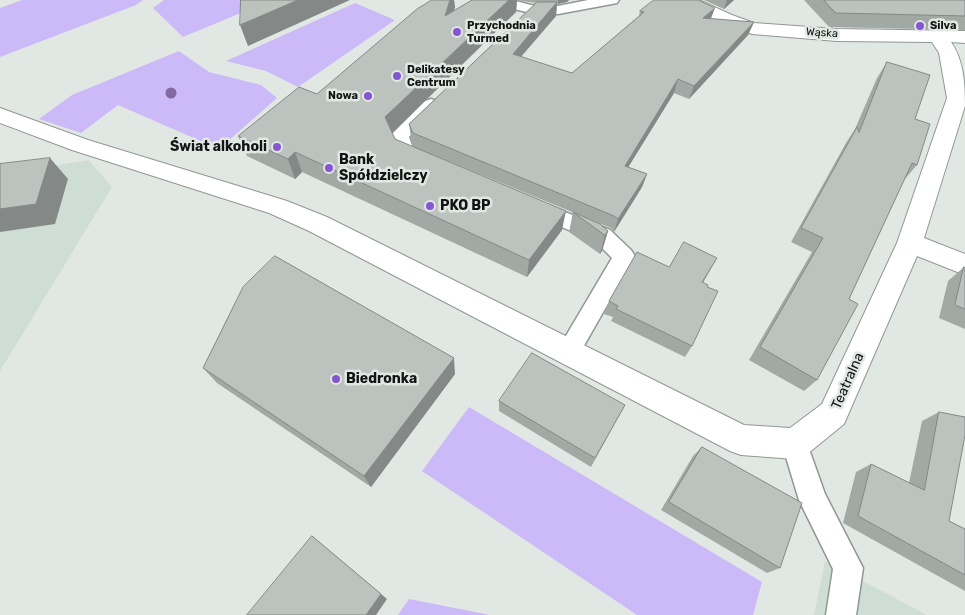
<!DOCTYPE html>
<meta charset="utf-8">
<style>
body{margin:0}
canvas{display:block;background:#e1e8e4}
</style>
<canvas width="965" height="615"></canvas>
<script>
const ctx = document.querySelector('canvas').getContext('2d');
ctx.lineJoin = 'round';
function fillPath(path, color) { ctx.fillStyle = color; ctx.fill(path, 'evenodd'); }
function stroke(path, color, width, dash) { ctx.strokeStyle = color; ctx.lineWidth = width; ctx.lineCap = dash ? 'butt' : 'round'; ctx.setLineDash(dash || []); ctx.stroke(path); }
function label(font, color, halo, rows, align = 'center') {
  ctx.font = font + ' Rubik,sans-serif'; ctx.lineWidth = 5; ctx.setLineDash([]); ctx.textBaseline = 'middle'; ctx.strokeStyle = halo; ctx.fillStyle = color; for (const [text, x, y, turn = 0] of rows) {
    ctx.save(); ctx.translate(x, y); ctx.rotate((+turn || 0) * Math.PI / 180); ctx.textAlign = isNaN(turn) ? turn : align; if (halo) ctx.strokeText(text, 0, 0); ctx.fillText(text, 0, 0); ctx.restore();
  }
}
fillPath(new Path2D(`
 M89,160l23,27 -112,184v-197z
 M825,561l102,54h-113z`), '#cfded5');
fillPath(new Path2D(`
 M22,0h121l-7,5 -136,52v-49z
 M164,0h108l-89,37 -30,-29z
 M355,3l40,17 -97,67 -32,-16 -40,-10z
 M179,51l30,21 52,13 16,13 -58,51 -101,-44 -37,28 -42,-14 33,-24z
 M469,407l293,175 -9,33h-116l-215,-144z
 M409,599l81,16h-92z`), '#ccb9f7');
const lane = new Path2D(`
 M486,0h26l19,5 27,1 30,-6h31l-2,3 -5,1 -54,10 -27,-1 -43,-10z
 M431,99l6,2 3,4 -31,32 4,11 17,6 2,5 -2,5 -7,2 -24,-9 -9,-21 35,-35z
 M537,201l73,29 21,20 4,6 -58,102 -8,3 -8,-3 -4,-7 55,-93 -16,-16 -66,-29 -3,-5 3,-5z
 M795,431l9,4 21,59 38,74 -7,47h-30l7,-46 -34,-69 -17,-56 4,-9z`);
const street = new Path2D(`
 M676,0h23l33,15 22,8 83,6 128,2v12l-14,-1c13,19 14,42 14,64l-41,132 41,16v21l-48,-19 -73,168 -38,31 -11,4 -54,-4 -11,-4 -421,-220 -40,-18 -197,-63 -72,-27v-15l88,32 199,61 40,16 417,208 46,3 32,-24 75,-161 50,-145 -8,-45 -7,-11 -95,-1 -85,-7 -34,-11 -39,-19z`);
stroke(lane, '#919793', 3);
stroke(street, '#919793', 2);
fillPath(lane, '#fff');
fillPath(street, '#fff');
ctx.fillStyle = '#8468a0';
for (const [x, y] of [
 [171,93]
]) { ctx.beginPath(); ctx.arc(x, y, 5.5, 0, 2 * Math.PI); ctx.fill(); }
fillPath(new Path2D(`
 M432,0h22l1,7 -1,4 18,-11h97l-2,2 -10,2 -1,12 -35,41 51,16 67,-57 1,-5 71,8 43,3 -6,13 -59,64 -15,-6 -46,74 19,7 -5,13 -28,45 -3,-4 -197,-81 -3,-9 -2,-14 127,-121 -19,-3 -1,12 -124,121 3,6 167,91 -35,47 -225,-105 -7,7 -48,-23 -9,-20 79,-42z
 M704,0h30l-10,9z
 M804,0h161v30l-136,-3z
 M887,62l28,57 2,46 -13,15 -55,119 -32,81 -13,11 -55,-31 63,-108 -21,-10 55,-99 9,-14 22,-51z
 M573,212l35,19 -6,20 -2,3 -31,-22z
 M717,258l-14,25 4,4 -15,59 -7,11 -74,-36 2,-4 -9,-3 5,-13 60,-34z
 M964,267l1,1v61l-26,-11 9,-37z
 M203,368l252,6 -84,113 -154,-104z
 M499,401l126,4 -34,62 -92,-56z
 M939,412l10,109 16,8v62l-122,-68 13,-51 15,-8 38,19 13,-62z
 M702,447l78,121 -13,5 -106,-63 32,-54z`), '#a2a8a4');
fillPath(new Path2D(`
 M298,0h52l-102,46 -8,-21z
 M450,0h4l1,7 -8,29 -2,-20z
 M509,0h8l-1,12 -128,125 -3,-20z
 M558,0h11l-2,2 -9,2z
 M727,0h7l-10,9z
 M557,2l-1,14 -44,51 1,-13z
 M715,8l-5,13 -7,-3z
 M754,22l-6,13 -59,64 5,-13z
 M678,79l-4,14 -53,86 4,-13z
 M295,152l7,20 -7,7 -7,-20z
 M50,158l18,21 -13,45 -55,8v-23z
 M647,174l-5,13 -28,45 4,-13z
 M566,211l-4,19 -35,47 2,-17z
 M608,231l-6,20 -2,3 5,-19z
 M454,358l1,16 -84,113 -7,-11z
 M312,536l75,63 -11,16h-10z`), '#848886');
const building = new Path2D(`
 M241,0h57l-58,25z
 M432,0h18l-5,16 27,-16h37l-124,117 10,22 171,72 -37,49 -234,-108 -7,7 -50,-23 61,-49 18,7 100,-85z
 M654,0h44l17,8 -12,10 51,4 -60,64 -16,-7 -53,87 22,8 -29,45 -4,-3 -201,-83 -4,-9 128,-122h20l-44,52 59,19 72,-61 -4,-1z
 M824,0h141v16l-129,-3z
 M887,62l43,13 -15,44 15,5 -13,41 -5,-2 -63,136 9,5 -41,76 -57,-33 63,-109 -22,-10 56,-101 2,5z
 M50,158l-14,46 -36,5v-45z
 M573,212l27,12 8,7 -3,4z
 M684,242l33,16 -15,24 6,3 -1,2 11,4 -26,55 -76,-37 2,-3 -9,-5 28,-49 32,15z
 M275,256l179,102 -90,118 -161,-108 40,-81z
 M964,267l1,1v41l-10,-4z
 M532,353l93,52 -30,53 -96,-57z
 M939,412l26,5v18l-16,86 16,8v46l-107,-59 13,-52 53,26z
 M702,447l100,56 -22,65 -111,-66z
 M312,536l69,58 -15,21h-119z`);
fillPath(building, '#bcc3bf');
stroke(building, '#848886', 1);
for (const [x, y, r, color] of [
 [920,26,5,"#8556cf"],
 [457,32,5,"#8556cf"],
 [397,76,5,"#8556cf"],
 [368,96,5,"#8556cf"],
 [277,147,5,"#8556cf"],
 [329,168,5,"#8556cf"],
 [430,206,5,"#8556cf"],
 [336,379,5,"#8556cf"]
]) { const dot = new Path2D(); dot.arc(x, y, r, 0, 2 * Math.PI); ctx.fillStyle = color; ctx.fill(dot); stroke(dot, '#e1e8e4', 2); }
label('bold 11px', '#121513', '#e1e8e4', [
 ["Przychodnia",467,26],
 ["Turmed",467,39],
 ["Silva",930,26],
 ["Delikatesy",407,70],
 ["Centrum",407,83],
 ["Nowa",358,96,"right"]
], 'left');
label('11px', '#121513', '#e1e8e4', [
 ["Wąska",822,33,4]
]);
label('bold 14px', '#121513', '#e1e8e4', [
 ["Świat alkoholi",267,147,"right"],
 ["Bank",339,160],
 ["Spółdzielczy",339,176],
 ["PKO BP",440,206],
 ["Biedronka",346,379]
], 'left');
label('14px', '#121513', '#e1e8e4', [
 ["Teatralna",848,381,-66]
]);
</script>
